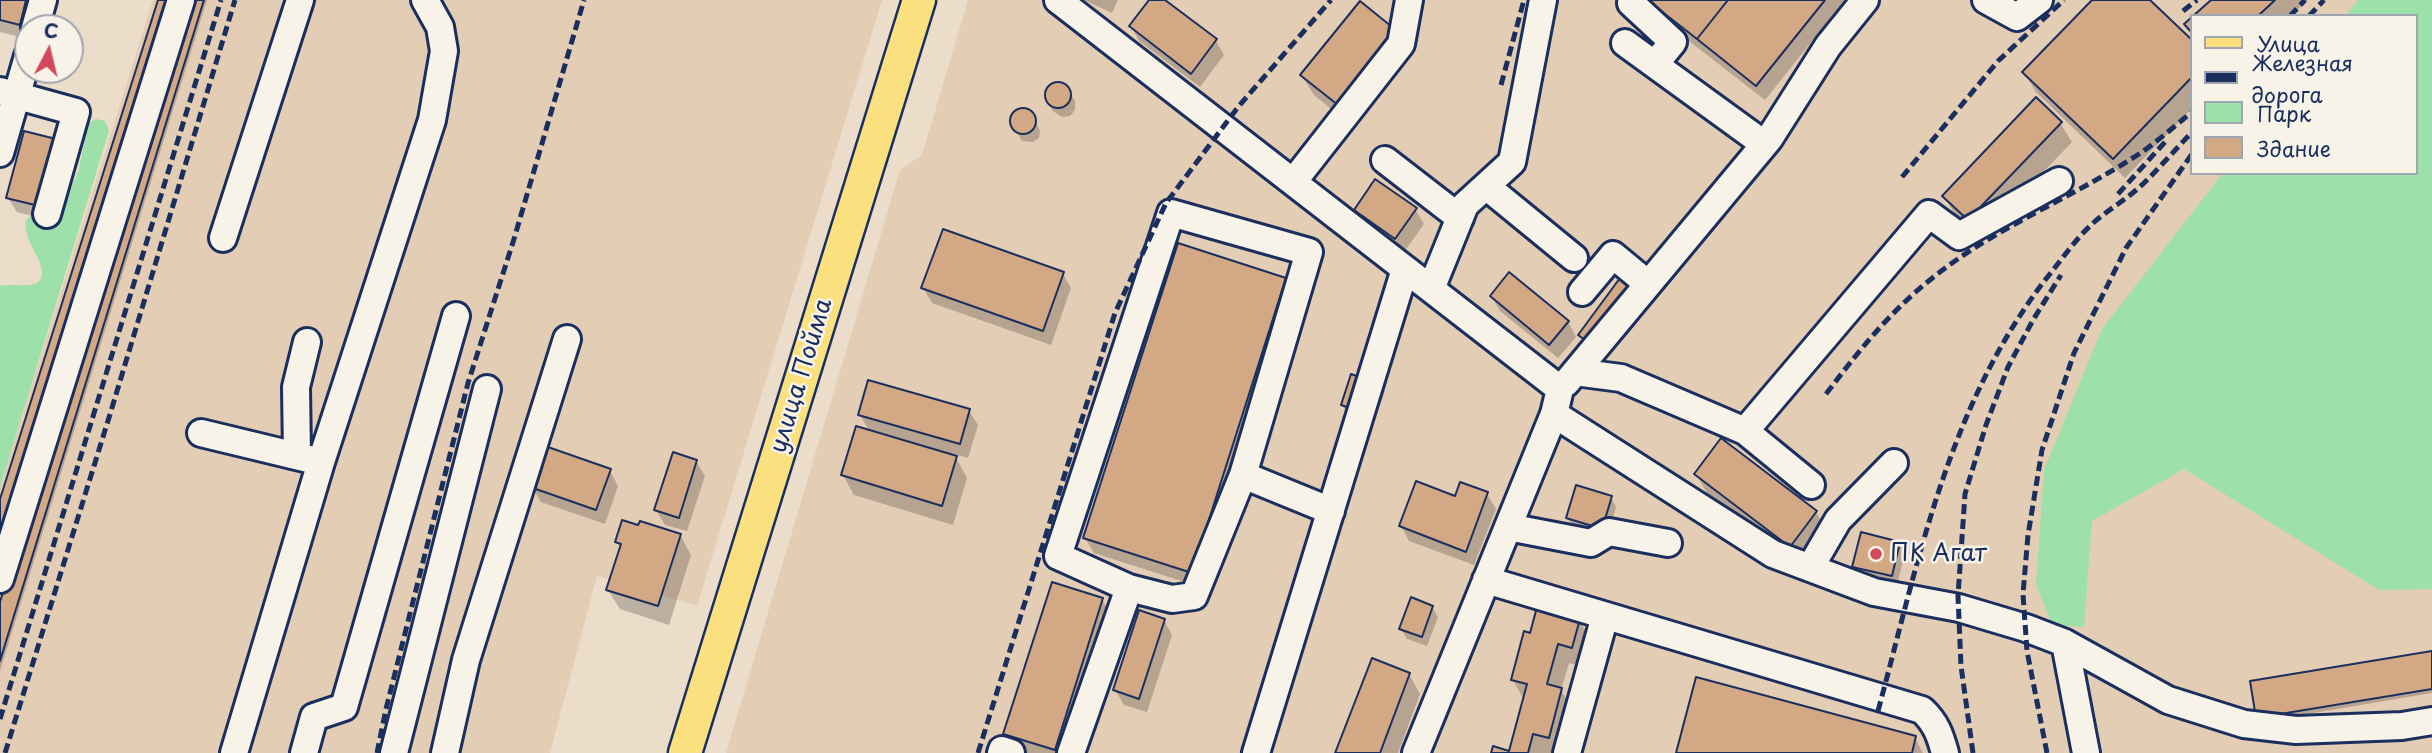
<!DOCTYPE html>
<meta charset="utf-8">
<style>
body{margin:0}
#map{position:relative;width:2432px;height:753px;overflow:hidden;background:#ecddca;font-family:"Playpen Sans",sans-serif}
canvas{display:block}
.legend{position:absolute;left:2190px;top:14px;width:228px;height:161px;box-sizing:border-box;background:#f7f3e8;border:2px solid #9fa5b1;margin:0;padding:9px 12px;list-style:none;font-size:21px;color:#1b2f5e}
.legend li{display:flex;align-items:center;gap:14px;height:35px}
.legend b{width:35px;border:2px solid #9fa5b1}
.north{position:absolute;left:14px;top:14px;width:70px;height:70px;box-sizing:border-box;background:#f7f3e8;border:2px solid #9fa5b1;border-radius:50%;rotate:7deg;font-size:19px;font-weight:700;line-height:28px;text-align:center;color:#1b2f5e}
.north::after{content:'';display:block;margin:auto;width:24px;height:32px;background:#d1495b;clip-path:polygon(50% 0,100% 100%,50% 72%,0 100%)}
</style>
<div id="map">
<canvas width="2432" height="753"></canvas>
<ul class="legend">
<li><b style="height:9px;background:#fbe080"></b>Улица</li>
<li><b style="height:9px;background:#1b2f5e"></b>Железная дорога</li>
<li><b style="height:19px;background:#9ee0aa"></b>Парк</li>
<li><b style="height:19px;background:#d2a984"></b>Здание</li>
</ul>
<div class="north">С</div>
</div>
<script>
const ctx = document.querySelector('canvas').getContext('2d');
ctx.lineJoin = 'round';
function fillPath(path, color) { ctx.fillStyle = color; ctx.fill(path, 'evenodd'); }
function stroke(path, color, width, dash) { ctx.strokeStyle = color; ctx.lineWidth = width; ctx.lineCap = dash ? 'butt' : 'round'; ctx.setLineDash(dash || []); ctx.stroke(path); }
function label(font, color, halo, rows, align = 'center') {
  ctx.font = font + ' "Playpen Sans",sans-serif'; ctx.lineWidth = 5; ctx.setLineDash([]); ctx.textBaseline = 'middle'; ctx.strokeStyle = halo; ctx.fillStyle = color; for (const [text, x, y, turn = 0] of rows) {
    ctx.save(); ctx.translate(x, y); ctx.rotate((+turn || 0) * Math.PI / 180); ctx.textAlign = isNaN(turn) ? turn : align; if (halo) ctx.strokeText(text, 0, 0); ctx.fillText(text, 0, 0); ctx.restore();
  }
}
fillPath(new Path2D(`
 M153,0h729l-185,606 -100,-30 -47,177h-550v-267z
 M968,0h1464v753h-1706l174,-583 22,-15zM2192,16h224v157h-224z`), '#e4cdb5');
fillPath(new Path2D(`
 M2358,0h74v589l-53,1 -195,-121 -92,52 -8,106 -32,-2 -16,-40 8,-115 58,-141 121,-156h193v-157h-71z
 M96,119l9,2 4,10 -109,356v-201c10,-2 19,0 29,-1 28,-3 3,-35 -1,-47 -2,-5 -2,-12 -3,-17l7,-6 34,-13 13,-33 9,-46z`), '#9ee0aa');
fillPath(new Path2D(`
 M0,0h38l-10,39 -28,-7z
 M188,0h19l-207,671v-63z
 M1084,0h34l-6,13z
 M1151,0h12l53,41 8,14 -24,32 -61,-46 -8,-15z
 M1636,0h209l-80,100z
 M2094,0h54l44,43v65l-67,70 -89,-86 -12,-20z
 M2214,0h94l-17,16h-95z
 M1407,52l-57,72 -36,-29 -12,-19z
 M1059,83l10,8 6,10v9l-5,6 -8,1 -9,-6 -6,-10v-12l5,-4z
 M1021,110l10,3 9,18 -1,7 -6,4 -11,-1 -10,-17v-8z
 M2060,123l12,19 -92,96 -24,-22 -12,-20z
 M25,133l22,87 -30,-8 -9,-14z
 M1415,209l9,15 -20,28 -39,-27 -9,-15z
 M1063,274l8,14 -20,57 -119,-42 -9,-15z
 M1285,279l9,15 -94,293 -106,-34 -9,-15z
 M1492,297l76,25 8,15 -18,21 -58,-47z
 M1382,387l3,4 -10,28 -30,-10 -3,-4z
 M969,411l9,14 -10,33 -14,-4 13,24 -14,47 -99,-30 -11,-20 27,-43 -10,-17z
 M696,461l9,15 -18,55 -22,-6 -9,-15z
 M610,471l8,15 -13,38 -64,-22 -9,-15z
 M1696,474l120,38 11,19 -26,34 -94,-72z
 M1487,494l9,15 -22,56 -65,-24 -8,-15 55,-28z
 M1611,497l5,10 -9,31 -34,-11 -5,-9z
 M680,535l11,20 -22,70 -49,-16 -12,-19 13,-41 -4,-7z
 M1899,543l6,10 -8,32 -37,-9 -6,-10z
 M1102,600l12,19 -43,134h-55l-11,-19z
 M1432,607l6,10 -11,29 -20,-7 -6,-10z
 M1164,620l8,15 -25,77 -23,-7 -9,-15z
 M1579,620l11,20 -7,26 -14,-3 -8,27 11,19 -12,44h-50l14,-53 -11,-20 18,-45z
 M2432,653v40l-172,29 -2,-5z
 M1409,674l11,20 -22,59h-61z
 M1915,738l8,15h-245z`), '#0003');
const building = new Path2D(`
 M0,0h26l-6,25 -20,-5z
 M158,0h16l-174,549v-50z
 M186,0h18l-204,661v-59z
 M1149,0h16l52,39 -26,35 -62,-48z
 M1647,0h81l-31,39z
 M1728,0h97l-69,86 -59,-47z
 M2092,0h58l42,40v37l-79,82 -91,-87z
 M2211,0h64l-17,16h-65z
 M1360,1l37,30 -59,74 -38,-30z
 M2192,17v16l-8,-9z
 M1045 95a13 13 0 1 1 26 0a13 13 0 1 1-26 0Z
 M2036,97l26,25 -94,98 -26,-24z
 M1010 121a13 13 0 1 1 26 0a13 13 0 1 1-26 0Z
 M24,131l32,8 -17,67 -33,-8z
 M1375,179l42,29 -22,31 -41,-29z
 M943,229l121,43 -21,59 -122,-43z
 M1178,243l108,35 -94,295 -109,-35z
 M1509,272l60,49 -20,24 -59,-49z
 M1620,278l10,7 -42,57 -10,-7z
 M1351,374l33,12 -11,30 -32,-11z
 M868,380l102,29 -10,35 -102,-29z
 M856,426l101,30 -15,50 -101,-31z
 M1721,438l96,73 -27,36 -96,-73z
 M545,446l66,23 -15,41 -66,-23z
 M673,452l24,8 -18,58 -25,-8z
 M1416,481l39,15 5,-14 28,10 -22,60 -67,-26z
 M1576,485l36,11 -10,33 -36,-11z
 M622,520l16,5 2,-4 41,13 -23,72 -52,-16 15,-46 -6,-2z
 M1861,532l39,10 -8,34 -40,-9z
 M1052,582l51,16 -48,152 -52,-16z
 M1411,597l22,9 -11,31 -23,-8z
 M1537,607l43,12 -8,29 -14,-4 -11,40 15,4 -13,50 -16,-4 -5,19h-37l2,-7 16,5 18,-67 -16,-4 13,-49 6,2z
 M1139,610l26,9 -26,80 -26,-9z
 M2432,651v38l-176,29 -6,-37z
 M1372,658l38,15 -30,80h-45z
 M1696,677l220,59 -4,17h-236z`);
fillPath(building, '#d2a984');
stroke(building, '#1b2f5e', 2);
const minor = new Path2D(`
 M1058,0l502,389 -6,25 -138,339
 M1986,0l31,17 22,-17
 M1631,3l42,39 -18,22
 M35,28l8,-28
 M1625,43l139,101
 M0,91l76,21 -29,102
 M0,153l28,-97
 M1385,160l75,58
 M1293,182l108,-138 8,-44
 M1486,186l88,72
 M223,238l77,-238
 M1431,289l34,-84 47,-43 31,-162
 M1582,292l31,-37 35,29
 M1575,372l46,6 124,53 184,-217 30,22 100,-55
 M1566,383l203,-244 59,-93 37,-46
 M1554,414l219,140 101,38 85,16 67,20 39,15 103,57 76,24 52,6 106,-4 30,-5
 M1745,431l66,54
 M201,433l120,29
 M297,455l-1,-68 11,-45
 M1508,527l83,16 18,-11 59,11
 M1810,568l28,-48 56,-57
 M0,579l181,-579
 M1486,580l436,130c14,13 18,25 23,43
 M1129,588l-71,-32 113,-343 138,39 -66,223
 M2065,643l21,110
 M234,753l87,-291 111,-342 12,-69 -4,-24 -15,-27
 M304,753l10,-36 30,-10 112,-391
 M394,753l93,-364
 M445,753l21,-93 101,-321
 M1001,753l1,-3 9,3
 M1071,753l58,-165 43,11 22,-3 49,-121 88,36
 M1256,753l149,-484
 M1567,753l38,-137`);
const major = new Path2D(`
 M685,753l234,-753`);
stroke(minor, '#1b2f5e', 32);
stroke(major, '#1b2f5e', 37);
stroke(minor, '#f7f3e8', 26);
stroke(major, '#fbe080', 32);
stroke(new Path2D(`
 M2183,11l14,-11
 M2290,16l15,-16
 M2309,16l15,-16
 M1501,85l23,-85
 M1902,177l96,-116 66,-61
 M2118,194l47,-52
 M1826,394c38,-50 70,-90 122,-128 60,-44 131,-72 194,-114 17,-12 34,-27 50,-40
 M1878,711c42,-155 71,-312 175,-441 12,-15 24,-32 38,-45 16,-15 37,-26 54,-43 16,-16 31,-33 47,-50
 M0,719l221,-719
 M5,753l106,-342 124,-411
 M377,753l9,-44 82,-326 46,-144 70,-239
 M978,753l137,-440 51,-110 72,-96 93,-107
 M1973,753l-12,-87 -3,-70 7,-102 21,-69 22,-58 25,-47 28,-45
 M2047,753l-20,-102 -4,-57 5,-59 14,-85 32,-97 52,-105 66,-94`), '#1b2f5e', 5, [10, 5]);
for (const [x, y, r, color] of [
 [1876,554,7,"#d1495b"]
]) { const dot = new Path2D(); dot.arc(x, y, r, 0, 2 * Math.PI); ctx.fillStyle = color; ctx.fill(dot); stroke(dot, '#f7f3e8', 2.5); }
label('24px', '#1b2f5e', '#f7f3e8', [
 ["улица Пойма",802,376,-73]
]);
label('24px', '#1b2f5e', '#f7f3e8', [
 ["ПК Агат",1890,554]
], 'left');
</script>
